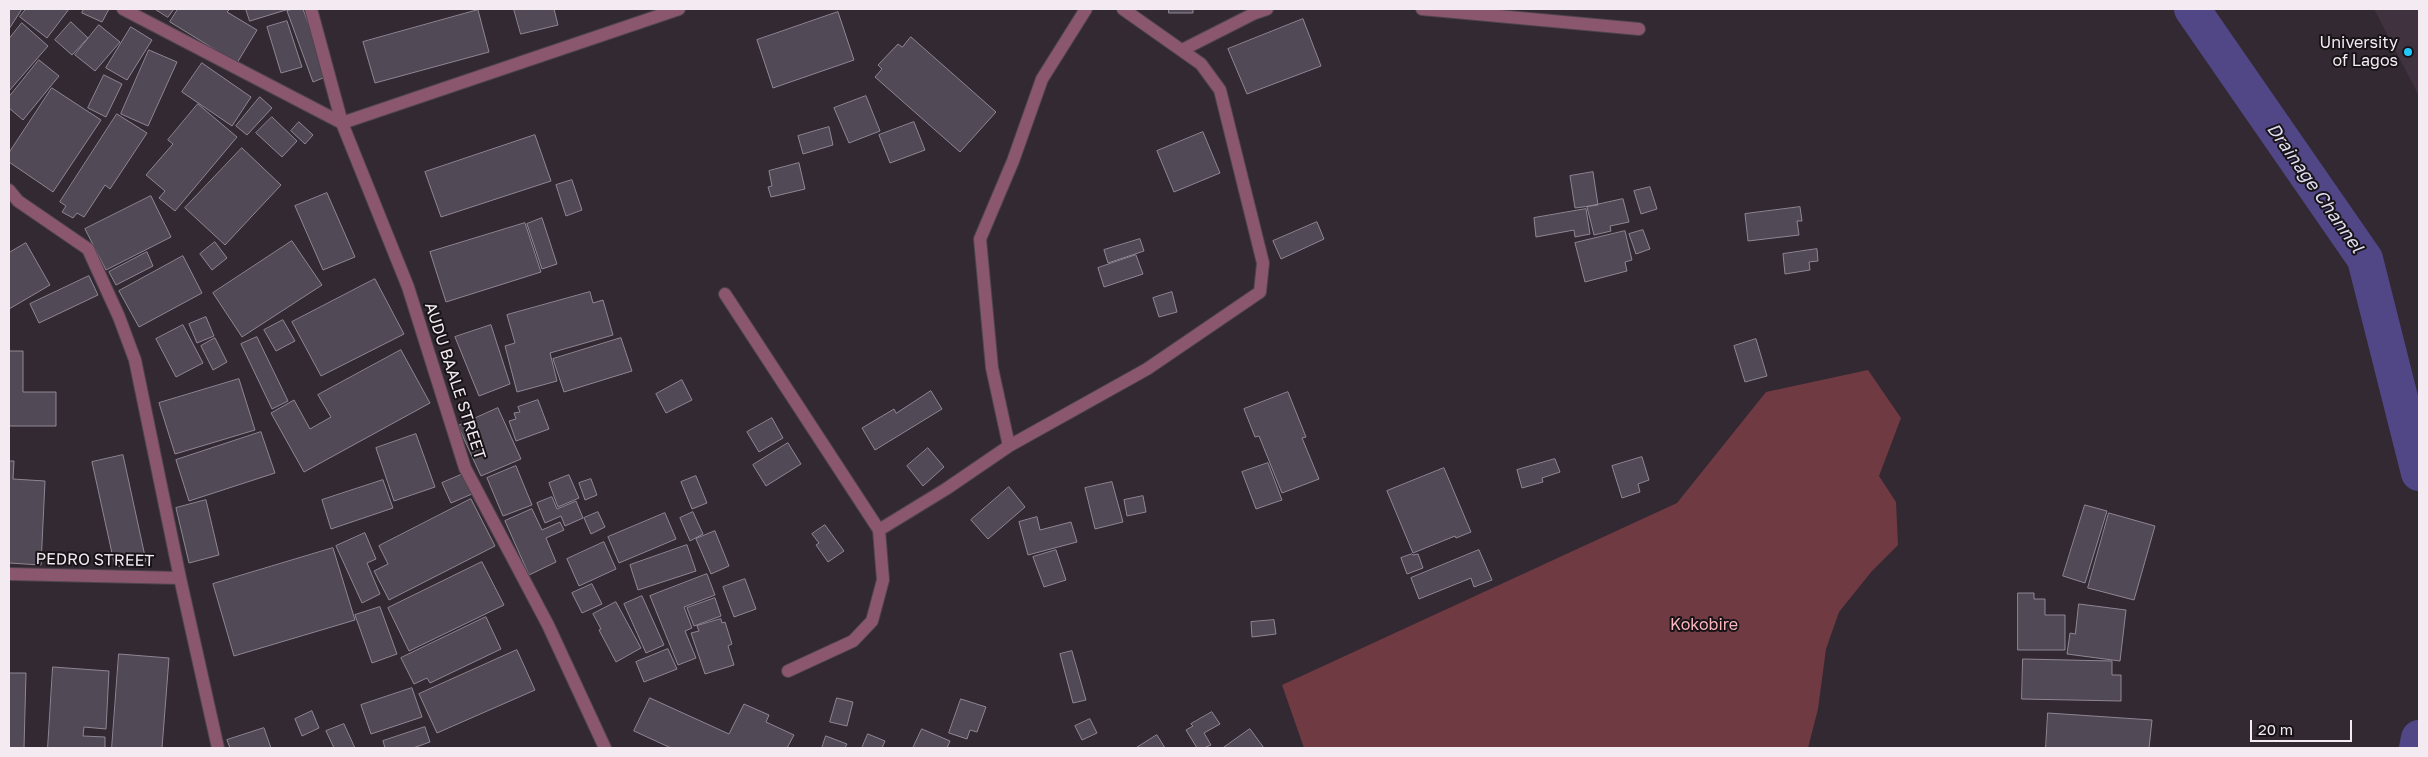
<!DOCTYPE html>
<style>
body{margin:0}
#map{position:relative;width:2428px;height:757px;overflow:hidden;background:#332932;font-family:"Golos Text",sans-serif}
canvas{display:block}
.frame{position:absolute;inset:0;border:10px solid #f3ebf1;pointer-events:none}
.scale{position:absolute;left:2250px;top:720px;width:102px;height:22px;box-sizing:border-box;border:2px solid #f3ebf1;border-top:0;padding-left:6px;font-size:15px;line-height:18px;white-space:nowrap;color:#f3ebf1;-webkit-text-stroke:4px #181317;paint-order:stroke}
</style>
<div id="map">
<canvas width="2428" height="757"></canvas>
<div class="frame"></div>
<div class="scale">20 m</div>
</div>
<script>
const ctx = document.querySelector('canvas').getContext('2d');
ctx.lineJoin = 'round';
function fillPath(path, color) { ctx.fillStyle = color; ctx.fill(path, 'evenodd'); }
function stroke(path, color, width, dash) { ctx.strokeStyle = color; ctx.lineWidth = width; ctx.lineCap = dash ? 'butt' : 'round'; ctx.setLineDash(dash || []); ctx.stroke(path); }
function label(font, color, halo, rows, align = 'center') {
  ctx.font = font + ' "Golos Text",sans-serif'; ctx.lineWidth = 4; ctx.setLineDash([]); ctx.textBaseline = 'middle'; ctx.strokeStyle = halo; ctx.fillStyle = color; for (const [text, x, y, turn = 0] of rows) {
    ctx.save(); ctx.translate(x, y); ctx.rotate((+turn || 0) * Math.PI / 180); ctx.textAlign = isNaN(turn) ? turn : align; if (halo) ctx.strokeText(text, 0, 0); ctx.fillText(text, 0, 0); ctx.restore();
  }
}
fillPath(new Path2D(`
 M2374,9h45v87z`), '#41323f');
fillPath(new Path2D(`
 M1868,370l33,48 -22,58 17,26 2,43 -26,26 -33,41 -13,37 -8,60 -10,39h-504l-22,-63 395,-182 89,-111z`), '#703a42');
stroke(new Path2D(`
 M2192,9l173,250 54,214
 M2417,748l2,-10`), '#514787', 36);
const building = new Path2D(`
 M9,9h13l-13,20z
 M26,9h43l-22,29 -27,-21z
 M84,9h25l-7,13 -20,-9z
 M155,9h19l-6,8z
 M178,9h52l-3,3 30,18 -20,33 -67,-41z
 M246,9h43l-39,12z
 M294,9h9l25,67 -15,6 -26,-71z
 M514,9h40l4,16 -37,9z
 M1169,9h24v4h-24z
 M478,10l11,42 -114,31 -12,-41z
 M838,12l16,48 -81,28 -16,-48z
 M1303,19l18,47 -74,28 -19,-45z
 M287,21l15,46 -21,6 -14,-46z
 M71,22l17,16 -16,17 -17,-15z
 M22,23l26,23 -39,45v-52z
 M99,25l21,17 -25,29 -20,-16z
 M131,27l21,13 -25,40 -21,-12z
 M911,37l85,75 -36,40 -85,-75 7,-8 -4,-4 20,-21 4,3z
 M149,50l28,12 -29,64 -27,-12z
 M39,60l20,16 -36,44 -14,-12v-11z
 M202,63l49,34 -19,29 -50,-34z
 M104,75l18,9 -16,33 -18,-9z
 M52,88l49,32 -48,72 -44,-30v-9z
 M866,96l14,35 -31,12 -15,-35z
 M260,97l12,11 -25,27 -11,-9z
 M198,104l39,33 -62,74 -16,-13 6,-7 -19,-16 27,-31 -5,-4z
 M117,114l30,19 -37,56 -5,-4 -21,32 -7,-4 -4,5 -11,-6 4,-6 -6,-4z
 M272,117l25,24 -15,16 -26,-24z
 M299,122l14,13 -8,9 -14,-13z
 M914,122l11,28 -35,13 -11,-28z
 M829,127l4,18 -30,9 -5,-18z
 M1203,132l17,41 -46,19 -17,-41z
 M535,135l16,46 -110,36 -16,-45z
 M242,148l39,37 -56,60 -40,-37z
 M799,163l6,26 -34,8 -3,-10 4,-1 -3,-15z
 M1593,172l5,33 -23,3 -5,-32z
 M572,180l10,30 -16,6 -10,-31z
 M1650,187l7,22 -16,5 -7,-23z
 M327,193l28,64 -32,13 -28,-64z
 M151,196l20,41 -65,33 -21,-41z
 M1623,199l6,23 -19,4 1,5 -17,4 -7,-28z
 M1800,207l2,14h-5l2,14 -51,6 -3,-27z
 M1586,209l4,25 -15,3 -1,-7 -38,7 -2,-19z
 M542,218l15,46 -15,5 -15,-45z
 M1317,222l7,17 -43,20 -8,-18z
 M525,223l16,49 -95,30 -16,-50z
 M1643,230l7,19 -14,5 -7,-20z
 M1625,231l7,29 -7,2 2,9 -42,11 -10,-39z
 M1140,239l4,12 -36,12 -4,-13z
 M292,241l30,44 -80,52 -29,-44z
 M215,242l12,16 -15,12 -12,-16z
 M26,243l24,42 -41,24v-56z
 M1817,249l1,12 -9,1 1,8 -25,4 -2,-20z
 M147,252l6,14 -37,19 -7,-13z
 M1136,255l7,19 -39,13 -6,-19z
 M183,256l19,37 -63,34 -20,-36z
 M89,276l9,19 -59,28 -9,-19z
 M375,279l29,55 -83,42 -29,-54z
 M590,292l3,11 10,-3 10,35 -63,18 7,28 -40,11 -12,-46 10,-3 -8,-28z
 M1172,292l5,20 -18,5 -6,-19z
 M206,317l8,19 -17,7 -8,-19z
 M283,320l12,21 -19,10 -12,-21z
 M183,325l20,38 -27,14 -20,-38z
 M491,325l19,59 -31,12 -24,-59z
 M257,337l31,64 -16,8 -31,-65z
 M215,338l12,24 -14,8 -12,-24z
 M621,338l11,33 -68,21 -11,-33z
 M1756,339l11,37 -22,6 -11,-36z
 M401,350l29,53 -126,69 -33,-59 23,-13 16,29 21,-12 -13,-22z
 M9,351h14v41h33v34h-47z
 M239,379l16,51 -80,24 -16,-51z
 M682,380l10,20 -26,13 -10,-19z
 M931,391l11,18 -67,41 -13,-22 32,-19 2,4z
 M1288,392l18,45 -4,1 17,41 -37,14 -23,-57 -4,1 -11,-28z
 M538,400l11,29 -33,12 -7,-20 7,-2 -2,-6 6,-1 -2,-5z
 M498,408l23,51 -40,17 -23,-50z
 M772,418l11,20 -24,14 -12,-20z
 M261,432l14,41 -86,28 -13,-41z
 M416,434l19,53 -41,14 -18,-53z
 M788,443l13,21 -35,22 -13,-21z
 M928,448l16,19 -21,19 -16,-20z
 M123,455l23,106 -31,6 -23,-105z
 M1642,457l7,23 -11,4 2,8 -18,6 -10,-32z
 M1555,459l5,13 -18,6 1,4 -21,6 -5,-18z
 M9,461h5l-1,18 32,2 -4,84 -32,-2z
 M1268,463l14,37 -26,9 -14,-37z
 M516,466l16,39 -29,11 -16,-38z
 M1444,468l27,64 -15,6 -1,-2 -42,17 -26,-62z
 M463,474l9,20 -21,9 -9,-20z
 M569,475l10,23 -21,9 -9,-24z
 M696,476l11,27 -15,6 -11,-27z
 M591,479l6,16 -12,5 -6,-17z
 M383,480l10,28 -62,21 -9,-29z
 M1112,482l11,40 -28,7 -10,-41z
 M1009,487l16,20 -37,32 -17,-19z
 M1143,496l3,16 -19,4 -3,-16z
 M552,497l5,12 19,-8 7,17 -18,8 -4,-10 -16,7 -8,-20z
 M471,499l24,47 -106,54 -15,-29 14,-7 -9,-18z
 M206,500l13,55 -30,8 -13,-55z
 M2085,505l22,6 -22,72 -22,-7z
 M532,509l10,21 18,-8 4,8 -18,8 10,24 -27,13 -24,-54z
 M598,512l7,15 -14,7 -7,-16z
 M693,512l10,22 -13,7 -10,-23z
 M665,513l11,26 -57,24 -11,-26z
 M2109,513l46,13 -21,74 -46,-12z
 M1037,517l3,13 31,-8 6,20 -49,13 -9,-33z
 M825,525l19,26 -16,11 -12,-17 3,-2 -7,-9z
 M715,531l14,35 -18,8 -15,-35z
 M365,533l11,26 -9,4 13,31 -18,9 -26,-57z
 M604,542l12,27 -37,17 -12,-27z
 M687,545l9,26 -58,19 -8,-25z
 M333,548l22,72 -121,36 -21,-72z
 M1056,550l10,30 -22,7 -11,-30z
 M1479,550l13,30 -18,7 -3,-9 -52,21 -8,-21z
 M1412,554l1,1 5,-1 5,14 -16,6 -6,-16z
 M482,562l22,43 -95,46 -21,-43z
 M707,574l8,21 -31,12 8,21 -7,3 11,27 -18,7 -28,-69z
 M745,579l11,30 -22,8 -11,-30z
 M592,584l10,20 -20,9 -10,-20z
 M2018,593h16v6h11v16h20v35h-47z
 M642,596l22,49 -18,8 -22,-49z
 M715,598l6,18 -27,10 -7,-18z
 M616,602l25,46 -25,14 -17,-32 2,-1 -8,-15z
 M2079,604l47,6 -6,51 -53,-7 3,-21 5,1z
 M380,607l17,47 -25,9 -17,-48z
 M486,617l15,32 -71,34 -3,-5 -13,6 -13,-26z
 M721,619l1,4 3,-1 7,22 -4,2 6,19 -29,9 -14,-41 8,-2 -2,-5z
 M1274,620l2,14 -24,3 -1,-15z
 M668,649l9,20 -33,13 -8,-20z
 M517,650l18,40 -98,43 -18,-39z
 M1072,651l14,49 -13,3 -13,-49z
 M119,654l50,4 -7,90h-50z
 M2023,659l89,2v14h9v26l-99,-2z
 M53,667l56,4 -3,58 -22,-2 -1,9 22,1v11h-57z
 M9,673h17l-2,75h-15z
 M412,688l10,29 -51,17 -10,-29z
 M650,698l79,36 15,-30 25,11 -3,7 28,13 -7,13h-116l-37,-17z
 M837,698l16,4 -6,24 -17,-4z
 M961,699l25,8 -9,25 -7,-2 -3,9 -18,-6z
 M312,711l7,17 -17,8 -7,-17z
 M1212,712l8,12 -16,9 7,12 -7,3h-7l-11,-18 7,-4 -2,-2z
 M2048,713l104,7 -3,28h-103z
 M1090,719l7,14 -15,7 -7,-14z
 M344,724l11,24h-21l-8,-17z
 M425,727l5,15 -17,6h-28l-2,-7z
 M264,728l7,20h-41l-3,-8z
 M922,729l28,12 -3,7h-34z
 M1250,729l14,19h-41z
 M868,734l17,7 -3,7h-20z
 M1157,735l8,13h-29z
 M826,736l21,8 -2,4h-23z`);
fillPath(building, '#514a56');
stroke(building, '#8e8694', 1);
const minor = new Path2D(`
 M123,9l219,114 337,-114
 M311,9l31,114 66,164 57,181 83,157 57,123
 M1422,9l217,20
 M1182,50l73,-37 12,-4
 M9,190l9,11 70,48 31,68 16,43 45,218 38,170
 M725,294l154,236
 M1009,446l-17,-78 -12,-129 33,-78 29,-82 44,-70
 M9,574l171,4
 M788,671l65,-30 19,-20 11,-41 -4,-50 67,-41 63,-43 138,-77 113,-77 3,-29 -43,-173 -19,-26 -78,-55`);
stroke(minor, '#4e444d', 14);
stroke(minor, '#8a576e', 12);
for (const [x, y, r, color] of [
 [2408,52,5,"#20c9fd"]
]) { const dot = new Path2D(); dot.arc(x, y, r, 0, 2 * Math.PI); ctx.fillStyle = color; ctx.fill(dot); stroke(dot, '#181317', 2); }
label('16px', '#f3ebf1', '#181317', [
 ["University",2398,43],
 ["of Lagos",2398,61]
], 'right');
label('16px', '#f3ebf1', '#181317', [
 ["AUDU BAALE STREET",455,381,72],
 ["PEDRO STREET",95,560,1]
]);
label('16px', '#fbb7be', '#181317', [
 ["Kokobire",1704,625]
]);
label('italic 18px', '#dfdef1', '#181317', [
 ["Drainage Channel",2315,188,55]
]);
</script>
